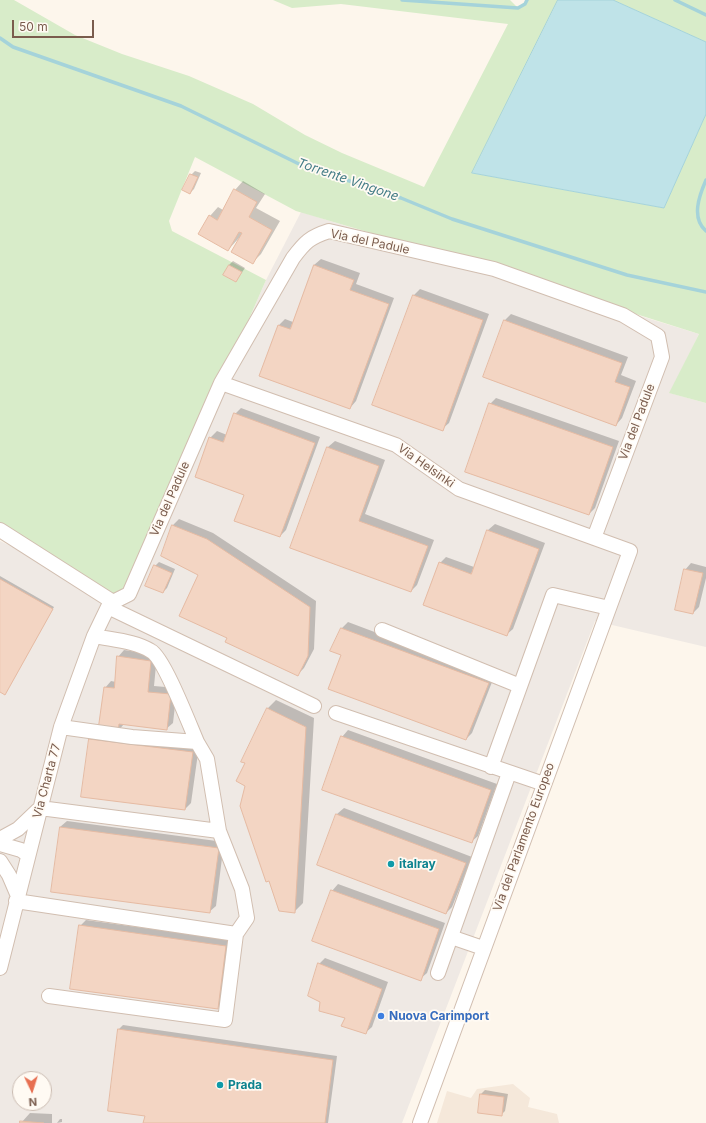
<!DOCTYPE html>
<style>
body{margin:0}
#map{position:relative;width:706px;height:1123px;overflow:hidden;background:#fdf6ec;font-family:Inter,sans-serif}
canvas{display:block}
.north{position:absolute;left:12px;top:1071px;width:40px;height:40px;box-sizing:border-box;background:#fffaf3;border:1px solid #cabbb1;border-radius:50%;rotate:176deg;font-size:11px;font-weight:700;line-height:16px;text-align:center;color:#7a5c4d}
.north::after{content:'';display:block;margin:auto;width:14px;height:18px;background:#e76f51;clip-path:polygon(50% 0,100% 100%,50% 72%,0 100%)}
.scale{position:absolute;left:12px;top:20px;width:82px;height:18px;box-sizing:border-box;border:2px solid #7a5c4d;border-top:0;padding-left:5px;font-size:12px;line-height:14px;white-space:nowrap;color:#7a5c4d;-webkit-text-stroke:3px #fffaf3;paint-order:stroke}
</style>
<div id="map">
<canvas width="706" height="1123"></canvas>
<div class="north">N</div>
<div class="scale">50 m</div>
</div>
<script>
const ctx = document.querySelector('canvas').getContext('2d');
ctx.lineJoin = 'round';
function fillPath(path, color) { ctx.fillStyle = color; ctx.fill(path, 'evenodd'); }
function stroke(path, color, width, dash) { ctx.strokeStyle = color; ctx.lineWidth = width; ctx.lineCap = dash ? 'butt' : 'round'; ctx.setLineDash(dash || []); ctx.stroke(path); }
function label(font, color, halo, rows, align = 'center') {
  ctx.font = font + ' Inter,sans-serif'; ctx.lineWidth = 3.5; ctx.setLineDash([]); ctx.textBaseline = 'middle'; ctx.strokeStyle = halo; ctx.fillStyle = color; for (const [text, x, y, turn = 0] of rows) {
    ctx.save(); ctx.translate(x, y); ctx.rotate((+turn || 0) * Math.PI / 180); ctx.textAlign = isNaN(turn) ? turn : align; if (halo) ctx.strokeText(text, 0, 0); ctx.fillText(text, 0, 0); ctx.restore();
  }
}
fillPath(new Path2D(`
 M513,1084l17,14 -2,9 29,7 2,9h-122l10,-32 24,7 6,-9z`), '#f5e8da');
fillPath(new Path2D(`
 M301,212l398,122 -29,59 36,10v244l-111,-26 -193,502h-402v-582l70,33 59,20 137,-314zM20,1079h24v24h-24z`), '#efe9e4');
fillPath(new Path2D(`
 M0,0h14l61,35 47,19 67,22 64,28 52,31 37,18 82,34 84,-163 -167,-20 -49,4 -19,-8h237l8,8 7,-4 2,-4h31l-86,173 192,35 42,-94v289l-37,-10 30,-59 -205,-65 -198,-58 -101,-54 -26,64 3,10 94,49 -137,314 -16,8 -113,-72z
 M613,0h93v42z`), '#d8ecc9');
const water = new Path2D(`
 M558,0h55l93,42v72l-42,94 -192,-35z`);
fillPath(water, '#bfe3e8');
stroke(water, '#a5d3da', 1);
fillPath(new Path2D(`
 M195,171l6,2 -7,16 -4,4 1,-18z
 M243,181l22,13 -9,14 24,13 -19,33 -8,8 -14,-24 -11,12 -18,-34 8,-9 5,3 12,-20z
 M321,259l39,14 -4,11 38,14 -38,103 -6,7 -71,-83 6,-6 8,3 21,-57z
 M233,261l12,7 -9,13 -7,-16z
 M420,289l69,25 -40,109 -7,6 -68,-25 40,-109z
 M511,314l117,43 -7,18 15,6 -14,37 -6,7 -112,-104z
 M496,398l123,43 -24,67 -6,6 -99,-110z
 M241,408l79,29 -34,93 -6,6 -35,-42 -35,-56 7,-7 10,4 8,-21z
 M335,441l50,19 -20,54 69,26 -17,45 -6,6 -120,-44 37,-100z
 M179,519l34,14 103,68 -2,48 -10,19 -6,6 -99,-100 -37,-18 11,-31z
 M495,524l50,19 -32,86 -7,6 -66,-72 6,-6 28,10 14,-37z
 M159,562l16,7 -8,19 -4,4 -8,-26z
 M691,563l15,4v11l-7,29 -6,6 -8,-43z
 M0,576l54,31 -48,85 -6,-1z
 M348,622l146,55 -22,56 -6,6 -123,-84 -1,-27z
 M124,650l33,5 -3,31 23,2 -4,35 -7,6 -42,-5 -7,8 -12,-44 6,-7 5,1 2,-25z
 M276,700l38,18 -11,185 -9,9 -48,-127v-23l21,-53z
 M348,730l149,54 -19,52 -7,6 -129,-105z
 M96,733l103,13 -8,57 -6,6 -95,-70z
 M344,808l128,49 -20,50 -6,6 -109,-99z
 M67,821l157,21 -8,64 -7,6 -149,-85z
 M338,884l107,39 -18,50 -7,6 -88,-88z
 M86,920l146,20 -8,62 -7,6 -137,-82z
 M325,958l63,24 -16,45 -7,6 -19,-16 -25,-15 -2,-38z
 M123,1025l214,31 -9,67h-184l2,-8 -27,-86z
 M485,1090l23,4 -3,17 -4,4 -20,-21z
 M30,1113l22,1v9h-31z
 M60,1119h2v3l-5,1z`), '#0003');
stroke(new Path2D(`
 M402,0l116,8 7,-4 2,-4
 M675,0l31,15
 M0,38l13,9 168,59 120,59 100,33 51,21 175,56 79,17
 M706,180c-7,16 -15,38 0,51`), '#a5d3da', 3.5);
const building = new Path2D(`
 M190,174l8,3 -8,17 -8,-4z
 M234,189l23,13 -8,15 23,13 -19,34 -22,-12 11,-19 -3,-1 -11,19 -30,-17 11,-19 8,5z
 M229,265l13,7 -6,10 -13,-7z
 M314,265l40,15 -4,10 39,14 -39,105 -91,-33 19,-51 12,4z
 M413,295l70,25 -40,111 -71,-26z
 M504,320l118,43 -7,19 15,5 -14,39 -133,-49z
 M489,403l124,44 -24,68 -124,-43z
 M234,413l81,30 -35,94 -46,-16 10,-26 -49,-18 14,-40 14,5z
 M327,447l52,19 -20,55 69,25 -17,46 -121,-44z
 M172,525l35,14 103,68 -2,49 -10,20 -73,-34 2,-4 -48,-22 19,-41 -37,-19z
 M487,530l52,19 -32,87 -84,-31 16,-43 32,12z
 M154,565l18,8 -9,20 -18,-7z
 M684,569l19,4 -10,41 -18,-4z
 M0,579l53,30 -48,86 -5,-3z
 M341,628l148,55 -23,57 -138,-51 13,-34 -11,-4z
 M117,656l34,5 -3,31 23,2 -4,36 -48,-6 -1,9 -20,-3 6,-43 10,1z
 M267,708l39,19 -11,186 -16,-2 -10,-30 -3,1 -26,-76 5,-20 -9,-5 9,-18 -4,-1z
 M341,736l150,54 -19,53 -150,-53z
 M89,739l104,13 -8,58 -104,-13z
 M336,814l130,49 -20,51 -129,-49z
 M60,827l159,21 -9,65 -159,-21z
 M331,890l108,39 -18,52 -109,-40z
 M79,925l147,21 -8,63 -148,-20z
 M318,963l64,26 -16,45 -25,-8 4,-8 -26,-7 1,-9 -12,-6z
 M118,1029l215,31 -8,63h-182l2,-7 -37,-5z
 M480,1094l24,3 -2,19 -24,-3z
 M20,1121l24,2h-24z`);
fillPath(building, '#f3d5c3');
stroke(building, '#e6bba3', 1);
const minor = new Path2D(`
 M221,383l175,62 63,44 171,62 -210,572
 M0,530l113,72
 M108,607l206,99
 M382,630l138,56
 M94,636c19,4 41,5 57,15 13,7 39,75 46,91
 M336,713l208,71
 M61,727l71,10 65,5 10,17 12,72
 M491,767l62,-172 56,13
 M40,808l179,23 23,58 5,29 -11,16
 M0,839l18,-10 20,-19
 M0,844l21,6 7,5
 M0,861l9,14 9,21
 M16,901l220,33 -11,86 -176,-24
 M451,937l32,11
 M0,968l61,-241 33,-91 14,-29 5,-5 16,-8 92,-211 72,-125c12,-16 17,-21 36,-27l165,38 129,46 35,21 4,21 -68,181
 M438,973l71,-200`);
stroke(minor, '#d1beb0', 16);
stroke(minor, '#fff', 14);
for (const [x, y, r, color] of [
 [391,864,4,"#0f9aa8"],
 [381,1016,4,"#3f7fe0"],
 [220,1085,4,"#0f9aa8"]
]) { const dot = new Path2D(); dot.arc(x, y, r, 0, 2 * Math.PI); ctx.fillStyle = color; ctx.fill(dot); stroke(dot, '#fffaf3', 1.5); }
label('12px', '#7a5c4d', '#fffaf3', [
 ["Via del Padule",370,242,12],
 ["Via del Padule",637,422,-69],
 ["Via Helsinki",426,466,35],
 ["Via del Padule",170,499,-66],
 ["Via Charta 77",47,781,-75],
 ["Via del Parlamento Europeo",524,837,-70]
]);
label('bold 12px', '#0d838f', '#fffaf3', [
 ["italray",399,864],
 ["Prada",228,1085]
], 'left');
label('bold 12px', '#366cbe', '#fffaf3', [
 ["Nuova Carimport",389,1016]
], 'left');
label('italic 13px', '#437c86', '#fffaf3', [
 ["Torrente Vingone",348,180,19]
]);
</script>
